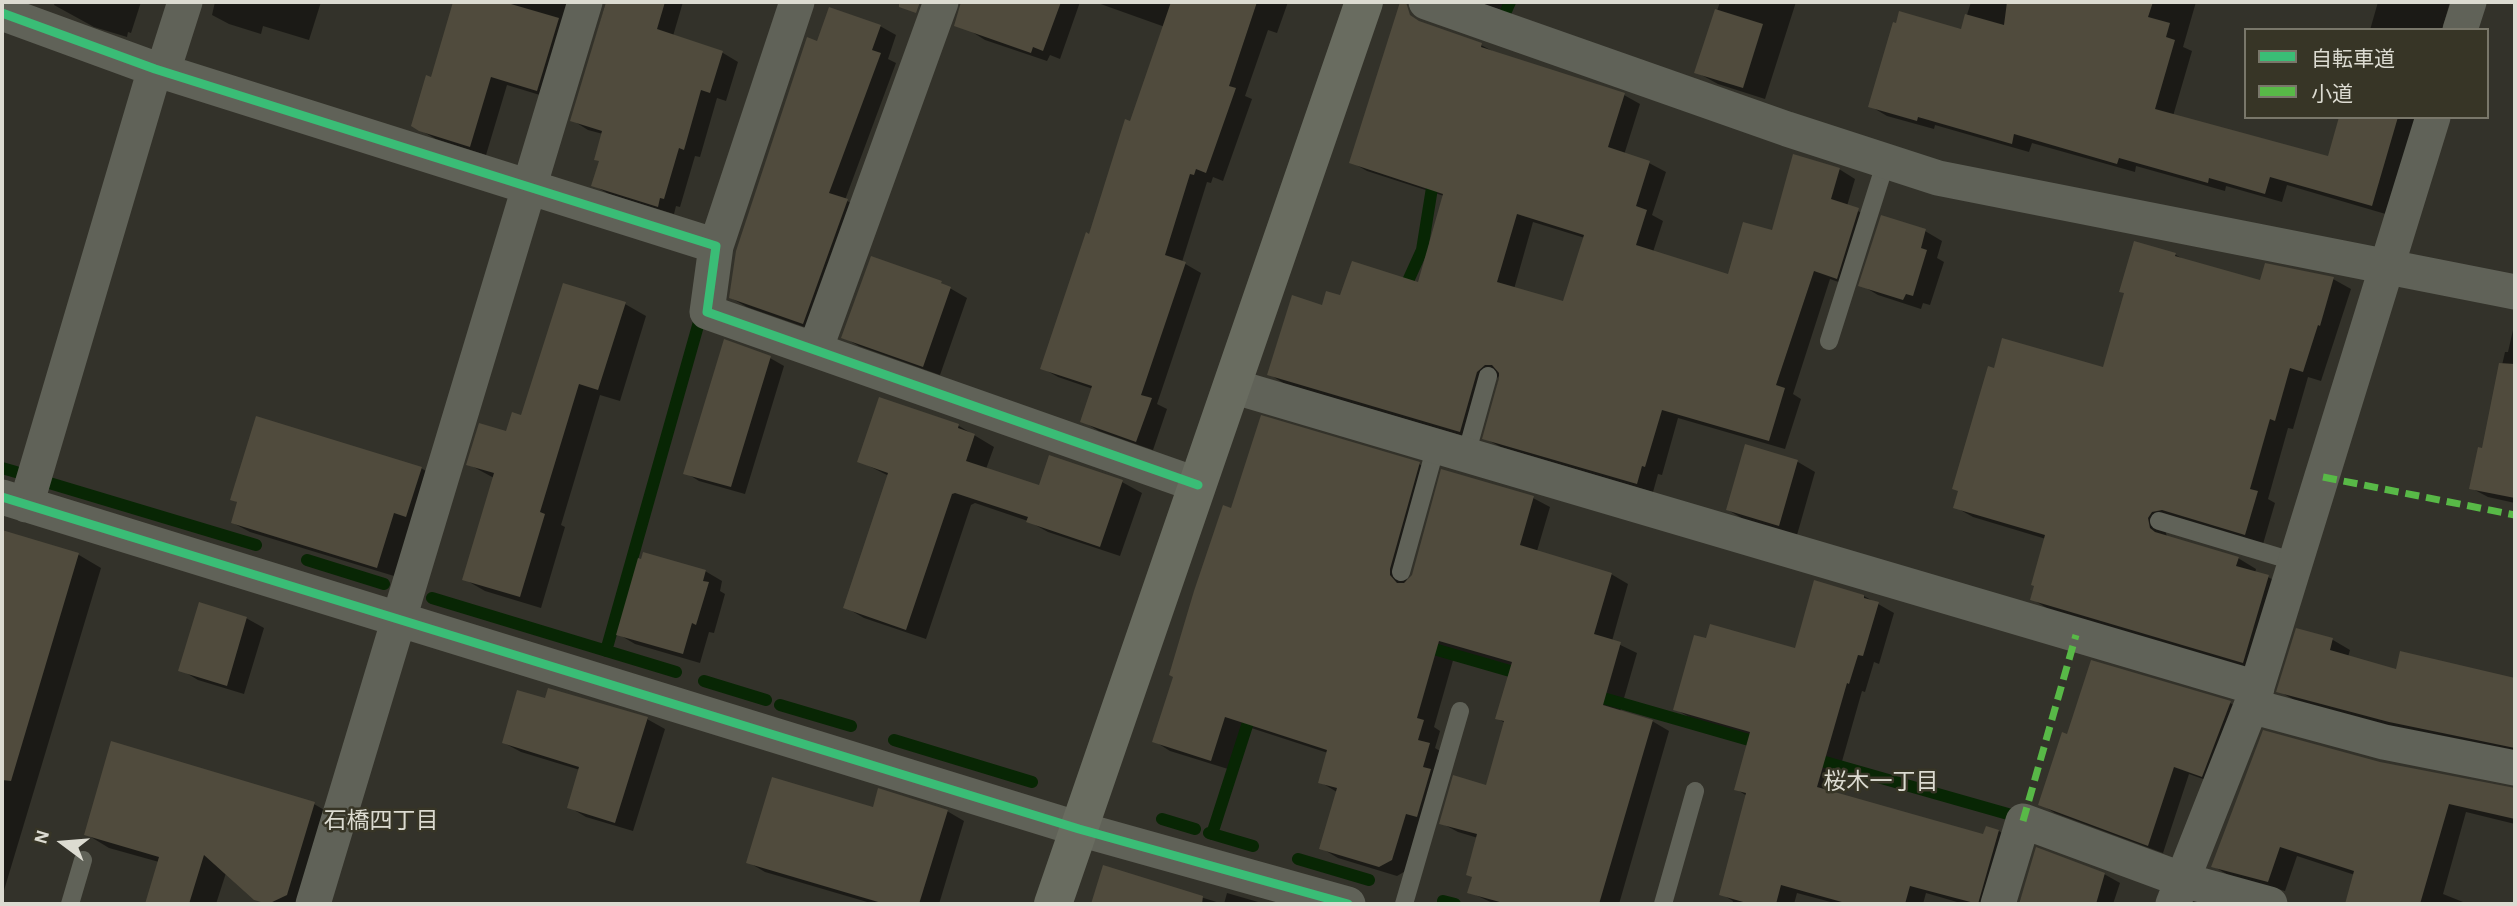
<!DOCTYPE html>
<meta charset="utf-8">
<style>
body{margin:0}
#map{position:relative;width:2517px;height:906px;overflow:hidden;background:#33322a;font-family:"Alegreya Sans","Noto Sans JP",sans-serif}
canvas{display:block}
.frame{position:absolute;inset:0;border:4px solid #dcdbd1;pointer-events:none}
.legend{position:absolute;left:2244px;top:28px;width:245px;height:91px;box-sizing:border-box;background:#373526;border:2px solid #79776a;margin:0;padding:9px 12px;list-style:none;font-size:21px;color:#dcdbd1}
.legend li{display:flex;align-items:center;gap:14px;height:35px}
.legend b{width:35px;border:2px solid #79776a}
.north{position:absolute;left:28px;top:808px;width:70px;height:70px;-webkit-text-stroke:5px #373526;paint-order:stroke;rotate:286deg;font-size:19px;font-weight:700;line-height:28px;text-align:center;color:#dcdbd1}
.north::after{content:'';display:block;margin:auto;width:24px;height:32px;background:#dcdbd1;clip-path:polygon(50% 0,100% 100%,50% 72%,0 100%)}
</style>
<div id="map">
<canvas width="2517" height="906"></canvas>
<div class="frame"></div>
<ul class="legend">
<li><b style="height:9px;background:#3abd76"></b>自転車道</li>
<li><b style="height:9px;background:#58b947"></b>小道</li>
</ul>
<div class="north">N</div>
</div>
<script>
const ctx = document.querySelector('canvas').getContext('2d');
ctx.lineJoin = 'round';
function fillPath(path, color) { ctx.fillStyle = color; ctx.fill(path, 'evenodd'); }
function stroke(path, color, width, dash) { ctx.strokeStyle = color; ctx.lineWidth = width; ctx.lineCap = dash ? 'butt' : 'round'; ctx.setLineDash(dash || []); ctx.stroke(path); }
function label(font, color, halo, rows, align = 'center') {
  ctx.font = font + ' "Alegreya Sans","Noto Sans JP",sans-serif'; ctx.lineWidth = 5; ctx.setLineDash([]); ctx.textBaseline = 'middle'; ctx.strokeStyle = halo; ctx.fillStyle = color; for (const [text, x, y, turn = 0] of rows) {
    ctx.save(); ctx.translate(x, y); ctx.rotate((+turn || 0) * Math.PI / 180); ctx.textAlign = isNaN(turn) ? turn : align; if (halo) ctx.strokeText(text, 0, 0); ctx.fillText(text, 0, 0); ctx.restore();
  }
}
fillPath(new Path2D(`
 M55,2h86l-10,31 -3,-1 -1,5 -33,-10 -40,-22z
 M215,2h106l-12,38 -46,-14 -2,8 -32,-10 -17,-9z
 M455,2h128l-30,97 -46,-14 -21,70 -50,-16 -23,-13 19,-47z
 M606,2h77l-10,34 50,17 15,9 -12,39 -9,-3 -17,59 -5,-1 -15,51 -4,-1 -2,8 -65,-20 -16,-9 8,-23 2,-28 -15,-4 -16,-10z
 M981,2h99l-20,57 -10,-4 -3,6 -62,-21 -16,-10z
 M1095,2h193l-11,31 -9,-3 -23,66 7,3 -29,82 -10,-4 -2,6 -4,-1 -25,80 19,11 -44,131 10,5 -14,41 -54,-19 -17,-10 11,-32 -35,-12 -16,-9 123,-341z
 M1476,2h39l-4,11z
 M1720,2h76l-31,97 -47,-15 -22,-12z
 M1971,2h225l-13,45 9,4 -19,65 156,42 12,-41h76l-28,98 -102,-30 -5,17 -56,-16 -1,5 -89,-25 -1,6 -103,-29 -3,9 -94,-27 -1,4 -47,-13 -17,-10 92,-75z
 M2378,2h72l-8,28h-72z
 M880,26l16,9 -8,24 8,4 -51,137 18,9 -44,123 -72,-25 -16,-9 87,-255z
 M1481,45l17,9 126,41 16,9 -16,51 25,8 17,9 -14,43 11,6 -10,31 77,25 109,-108 16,10 -8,27 28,13 -22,68 -23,-8 -37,115 8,5 -16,50 -107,-31 -16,57 -4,-1 -5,18 -152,-45 -17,-9 16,-63 -7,7 -16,58 -192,-56 -16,-10 54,-67 18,-10 78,-13 25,-88 -77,-25 -16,-9zM1533,222l52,16 -21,65 -50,-14z
 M1925,231l17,10 -5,17 7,4 -14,43 -7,-2 -2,6 -43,-14 -17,-10z
 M2135,243l41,12 10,6 75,21 72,-3 18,10 -30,92 -13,-4 -15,52 -5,-1 -20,71 7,4 -12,41 -98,-15 2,8 71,21 18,11 -1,4 13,4 18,10 -25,85 -211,-62 -18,-11 14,-60 -73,-22 -18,-10 149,-138 21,-76z
 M872,258l69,25 26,15 -27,77 -81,-29 -16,-9z
 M625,304l21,12 -26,85 -20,-6 -39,130 4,2 -24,81 -56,-17 -21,-12 30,-101 -26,-14 40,-31z
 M2515,321v182l-27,-6 -17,-9 12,-38 22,-98h3z
 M770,358l14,8 -39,128 -46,-13 -13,-8z
 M881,399l78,27 35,21 -8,22 54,18 82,-5 20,11 -22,63 -72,-24 -20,-11 -53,-18 -4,2 -45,134 -62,-21 -19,-11 44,-131 -30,-15z
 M1746,446l52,16 17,10 -18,63 -52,-15 -17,-10z
 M1419,464l17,10 -31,111 128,-87 17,9 -13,44 74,23 17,10 -16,57 25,12 -17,59 32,9 17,10 -50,173h-124l-26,-12 5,-15 4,-39 -20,-6 -17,-9 46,-36 18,-64 -8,-5 16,-52 -57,-16 -22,77 6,4 -5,17 10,6 -36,115 -12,7 -59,-18 -17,-10 16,-56 -17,-10 8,-29 -86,-28 -14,44 -58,-18 -16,-10 78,-231z
 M421,468l17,10 -44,98 -144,-44 -17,-9 5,-20 -5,-4z
 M2,532l77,23 22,13 -99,329z
 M643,561l62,10 17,10 -2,10 5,3 -11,39 -5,-1 -9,31 -65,-19 -17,-10z
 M1864,596l30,17 -15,51 -5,-2 -9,30 -3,-1 -29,102 152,43 2,-8 12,3 15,9 -17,64h-33l-38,-11 -3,11h-85l-41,-11 -3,11h-62l1,-3 -12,-7 26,-98 -11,-7 15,-54 -60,-17 -16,-9 121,-59z
 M246,618l18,10 -20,66 -46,-14 -17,-10z
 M2297,630l36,10 17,10 -2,7 50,15 4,-18 113,26v73l-108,-22 -111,-30 -17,-10z
 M2093,662l137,41 15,8 -28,73 -28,-10 -26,79 -108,-40 -15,-9 28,-68z
 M549,690l98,29 18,10 -32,102 -47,-14 -17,-10 11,-37 -59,-18 -17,-9 42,-42z
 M2380,763l135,26v35l-49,-12 -23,82 25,10h-122l9,-29 -58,-19 -12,35 -55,-15 -17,-10z
 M314,804l24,14 -26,86h-46l-11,-6 -29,-25 -10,31h-69l12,-42 -50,-14 -23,-14z
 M874,809l73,2 17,10 -25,83h-65l-109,-32 -17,-10z
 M2037,850l67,24 16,9 -7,21h-94z
 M1104,867l119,37h-130z
 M1227,893l38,11h-41z`), '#0007');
stroke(new Path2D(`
 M1506,11l4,-9
 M1403,292l19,-42 10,-62 5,-12
 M2,468l14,4
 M46,482l210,63
 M307,560l77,24
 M432,598l244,74
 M1420,645l104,30
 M606,651l93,-329
 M704,681l62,19
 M1589,694l174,50
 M780,705l71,21
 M894,740l138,42
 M1811,758l204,58
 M1162,819l33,10
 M1209,833l44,13
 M1212,834l40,-124
 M1298,859l71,21
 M1443,901l12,3`), '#082604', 12);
fillPath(new Path2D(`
 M453,2h51l55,16 -22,73 -46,-14 -21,70 -51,-16 -8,-5 15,-51 5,2z
 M606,2h59l-8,27 66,22 -13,42 -9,-3 -17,60 -5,-2 -15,51 -4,-1 -2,9 -67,-21 8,-25 -5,-1 8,-29 -32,-10z
 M899,2h21l-4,11 -17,-6z
 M961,2h100l-18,49 -10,-4 -2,6 -77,-27z
 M1171,2h86l-28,84 7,2 -30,85 -10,-4 -2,6 -4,-1 -25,81 21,7 -45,133 11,3 -16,44 -56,-20 12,-36 -52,-17 46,-137 3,2 36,-115 5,2z
 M1400,2h6l4,13 9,6 63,22 -1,4 144,46 -17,54 42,14 -14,45 11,4 -11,35 92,29 15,-52 29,8 21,-76 47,14 -9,31 28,9 -22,71 -23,-8 -38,114 9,3 -16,53 -107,-31 -17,57 -3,-1 -5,18 -155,-45 17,-61v-5l-7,-8h-7l-8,7 -17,60 -193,-57 25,-80 30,10 4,-14 14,4 12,-34 66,21 25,-88 -94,-31zM1517,214l67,21 -21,66 -66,-19z
 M2007,2h146l-5,15 22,6 -4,14 9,3 -20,69 173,47 11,-39h59l-26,89 -102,-29 -5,17 -56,-16 -1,5 -89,-25 -2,6 -103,-30 -2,10 -94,-27 -1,4 -49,-14 25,-85 3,1 3,-12 62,18 4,-15 39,11z
 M829,7l52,18 -9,25 9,3 -52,140 19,6 -45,125 -74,-26 7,-47 71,-214 10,4z
 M1715,9l48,15 -20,64 -49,-15z
 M1881,215l45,14 -5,19 6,2 -14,46 -7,-2 -3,6 -45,-14z
 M2134,241l42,12 -1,3 85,24 5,-17 69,14 -14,49 -2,-1 -15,47 -13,-4 -15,53 -5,-2 -20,70 8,2 -13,44 -83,-25 -10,2 -4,6 2,10 5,4 84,25 -3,9 33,9 -26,88 -213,-63 4,-14 -3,-1 14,-50 -92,-27 5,-17 -6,-2 36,-123 6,2 8,-30 101,29 21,-74 -5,-1z
 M871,256l71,25 -1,2 10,4 -28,80 -82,-29z
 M563,283l63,19 -28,88 -19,-6 -39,128 5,2 -25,83 -58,-17 32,-107 -28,-8 13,-42 27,8 6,-19 9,3z
 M724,339l47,17 -40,131 -48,-13z
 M2499,363l16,1v134l-46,-9 9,-42 4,1z
 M879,397l80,27 -1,4 17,6 -9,27 73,24 10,-30 74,25 -23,67 -74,-25 2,-5 -73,-24 -3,1 -46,136 -63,-22 45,-135 -31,-11z
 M1261,415l159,47 -30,107v6l7,8h7l8,-8 29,-106 93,27 -14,49 92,28 -18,61 27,8 -18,63 50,15 -54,184h-92l-40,-11 5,-16 -6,-2 11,-41 -38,-10 14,-49 33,10 18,-64 -9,-2 17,-57 -73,-21 -22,77 7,2 -6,20 12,3 -7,24 8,2 -14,48 -11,-3 -14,46 -13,7 -60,-18 18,-61 -19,-5 9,-33 -102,-33 -14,44 -59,-19 21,-65 -4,-2 25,-84 29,-86 8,3z
 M256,416l166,51 -16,50 -12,-4 -17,55 -146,-45 6,-21 -7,-2z
 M1745,444l53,16 -19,66 -53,-16z
 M2,530l77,23 -68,228 -9,-1z
 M643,552l63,18 -3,11 6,1 -13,43 -4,-2 -9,31 -67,-19 22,-77 3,1z
 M1814,580l50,15v3l15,4 -16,54 -5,-1 -9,29 -2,-1 -30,104 166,47 3,-8 13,4 -21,74 -68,-18 -5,18h-56l-68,-19 -5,19h-26l-31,-9 27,-102 -12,-3 16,-58 -77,-22 21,-75 12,3 4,-14 85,24z
 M199,602l48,15 -20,69 -49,-15z
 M2296,628l37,10 -3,12 66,19 4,-18 115,27v70l-126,-26 -113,-30z
 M2091,660l140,41 -29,76 -28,-10 -26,79 -110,-41 24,-73 5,2z
 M548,688l100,29 -33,106 -48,-15 12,-41 -77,-24 15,-53 28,8z
 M2263,730l117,32 135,26v31l-66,-15 -29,100h-75l9,-33 -74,-24 -12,35 -57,-15z
 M111,741l204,61 -28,93 -19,9 -14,-4 -50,-45 -15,49h-44l14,-47 -75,-22z
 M772,777l101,30 5,-19 70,22 -29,94h-34l-139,-41z
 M2036,847l69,26 -9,31h-77z
 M1103,865l100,31 -1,8h-111z`), '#504b3d');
stroke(new Path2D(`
 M1829,341l57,-180
 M1466,455l22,-79
 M2159,521l137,41
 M1401,572l35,-126
 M70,904l13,-44
 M1404,904l56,-193
 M1663,904l32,-113`), '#606258', 18);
stroke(new Path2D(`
 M1426,2l361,127 151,49 577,114
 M2,13l153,56 561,177 -9,66 491,173
 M2460,30l9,-28
 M163,71l22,-69
 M716,246l81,-244
 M815,350l126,-348
 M1232,386l1025,302
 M2,497l1077,332 269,75
 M26,505l129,-436
 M2251,706l133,36 131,26
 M313,904l272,-902
 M1998,904l25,-83 160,59 87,24
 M2173,904l78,-198 182,-589`), '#606258', 35);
stroke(new Path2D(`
 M1053,904l311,-902`), '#696c60', 38);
stroke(new Path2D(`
 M2323,477l192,38
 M2023,821l53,-186`), '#58b947', 7, [14, 7]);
stroke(new Path2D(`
 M2,13l153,56 561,177 -9,66 491,173
 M2,497l1077,332 269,75`), '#3abd76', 9);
label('23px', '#dcdbd1', '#373526', [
 ["桜木一丁目",1881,782],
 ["石橋四丁目",381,821]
]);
</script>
